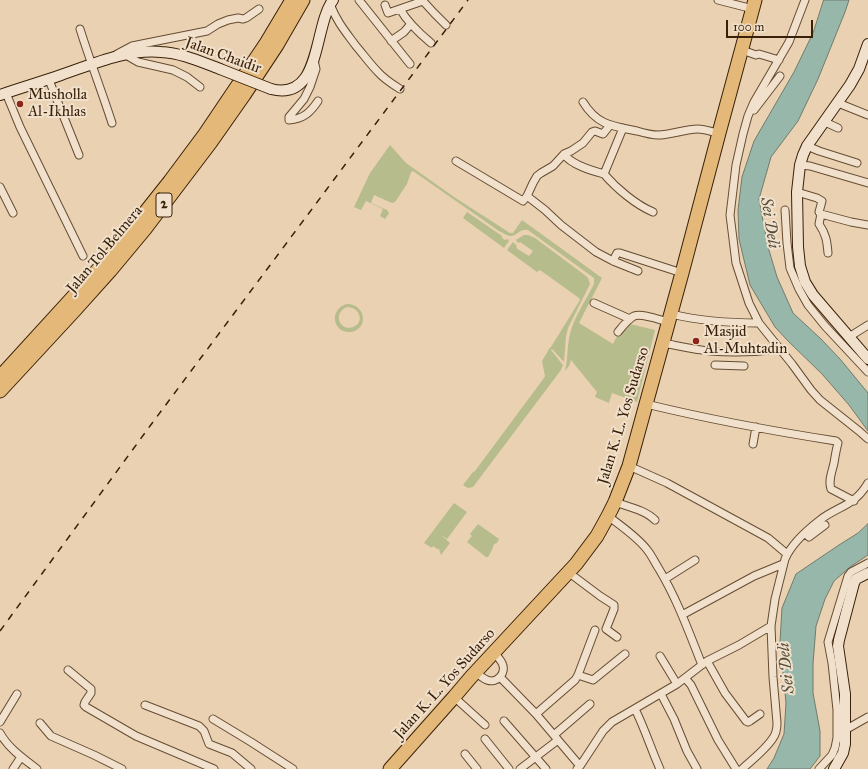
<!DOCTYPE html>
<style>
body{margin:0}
#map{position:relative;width:868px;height:769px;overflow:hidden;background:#e9d1b1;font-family:"IM FELL Great Primer",serif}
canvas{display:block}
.scale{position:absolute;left:726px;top:20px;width:87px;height:18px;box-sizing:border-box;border:2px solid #392009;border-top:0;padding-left:5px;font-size:12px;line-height:14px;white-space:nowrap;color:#392009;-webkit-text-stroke:3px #f1e1cc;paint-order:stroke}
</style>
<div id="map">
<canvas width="868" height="769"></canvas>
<div class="scale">100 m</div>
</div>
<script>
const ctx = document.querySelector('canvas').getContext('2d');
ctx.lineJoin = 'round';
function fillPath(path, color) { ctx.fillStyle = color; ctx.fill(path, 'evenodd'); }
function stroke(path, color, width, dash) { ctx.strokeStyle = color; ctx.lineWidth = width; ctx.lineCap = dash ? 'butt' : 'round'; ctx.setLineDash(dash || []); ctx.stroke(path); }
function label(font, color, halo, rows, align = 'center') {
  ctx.font = font + ' "IM FELL Great Primer",serif'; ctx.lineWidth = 4; ctx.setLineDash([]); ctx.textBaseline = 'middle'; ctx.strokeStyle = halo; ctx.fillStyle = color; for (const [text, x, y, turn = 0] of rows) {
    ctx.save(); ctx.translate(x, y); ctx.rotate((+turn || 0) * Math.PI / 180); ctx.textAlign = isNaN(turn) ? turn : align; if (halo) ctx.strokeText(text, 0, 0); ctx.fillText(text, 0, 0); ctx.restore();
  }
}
fillPath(new Path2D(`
 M390,145l16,18 48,34 56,36h3l9,-13 80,58 -23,45 34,21 4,-8 13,-12 25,6 -18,72 -25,-9 -3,10 -14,-6 2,-5 -26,-32 -2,6 -4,5c3,-12 2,-25 5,-37 4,-17 16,-34 24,-50v-6l-66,-48c-9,-2 -10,6 -18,6 -3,0 -8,-4 -11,-5l-86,-60 -2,1 -4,12 -12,18 -3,1 -18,-8 -3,8 16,7 2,3 -4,6 -5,-3 3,-7 -17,-8 -5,9 -7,-3 16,-34z
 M467,212l35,24v2l3,2 3,-1 1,2 -5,7 -41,-30z
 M524,235h4l7,3 51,38 2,2 2,6 -22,44 -2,8 -2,26 -12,-13 -1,1 12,15 -2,5 -88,117 -5,1 -5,-3 10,-13 2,-1 69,-93 1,-2 -3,-15 6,-10v-1l3,-3 29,-47 -1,-2 -39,-28 -3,2 -30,-22 6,-8 4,4 -1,2 13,8 4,-5 -13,-9 -1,1 -2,-1 -1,-2z
 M347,304c19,0 22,25 4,28 -18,2 -23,-23 -4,-28zM347,307c13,0 18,16 6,20 -13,5 -21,-14 -6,-20z
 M454,503l13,9 -20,27 -7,-5 10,9 -9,12 -2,-6h-2l-4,-3 -1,2 -8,-5z
 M478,524l21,15 -2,4 -3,1 -2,6 -4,7h-2l-19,-15 5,-6 -2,-2z`), '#b6bc8c');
const water = new Path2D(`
 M824,0h25l-4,12 -27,67 -20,42 -27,36 -12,42 9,48 9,30 16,36 28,26 19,20 28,34v38l-19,-26 -27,-31 -34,-33 -13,-14 -25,-42 -11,-46 -1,-29 4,-33 12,-36 40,-69 19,-39z
 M868,524v31l-18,12 -16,14 -9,18 -9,27 -3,38v29l7,38v25l-10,13h-43l7,-11 10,-24 2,-31 -6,-61 2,-34 14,-34 43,-29 19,-12z`);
fillPath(water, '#97b7ab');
stroke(water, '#717b6a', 1);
const street = new Path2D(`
 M359,0l51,64
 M718,0l35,9
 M805,0l-16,42 -35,60 -6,14 -5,18 -7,31 -6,50 6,48 13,40 10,20 33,41 19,26 9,10 39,31 9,8
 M330,4c7,18 15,27 26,42 7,8 14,18 22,26 6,7 14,12 22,17
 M385,5l3,8 35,-12 11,12 12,12
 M400,9c8,14 19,24 31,34
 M80,29c10,32 22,63 32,94
 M391,41l13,-9 6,-7
 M742,50l14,5 3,-1 20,6
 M117,54l15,-8 75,-15 11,-7 10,-4 10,-2 5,1 3,-1 13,-9
 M126,55l12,7 35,8 14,7 13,10
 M314,60l2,9 -6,18 -6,12 -15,18v3c14,-1 21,-7 29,-19
 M49,80l30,75
 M6,93l14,34 63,129
 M583,102c14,23 29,24 54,29 7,2 14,4 21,4 13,0 27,-6 40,-6 6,0 14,3 21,4
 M838,103l30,12
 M754,110l26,-34
 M825,122l13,6
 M807,146l12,5 38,12
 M564,154c7,11 29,17 40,20l19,-46
 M456,161l67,40 4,-5 6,-13 4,-7 4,-3 12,-7 11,-12 7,-3 12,-8 9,-11 3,-1 8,3 7,-9
 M800,165l10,1 58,17
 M604,174c12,14 32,31 49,38
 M0,187l13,26
 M797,192l20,6 5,3 -3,11 2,2 -2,10c7,10 8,17 9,29
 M527,196l18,14 16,15 35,27 17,9 25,10
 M785,210l2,33 3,25 9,21 9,16 17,21 43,46
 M821,214l30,8 17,3
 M613,261l4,-8h3l62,20
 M594,303l36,16
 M671,314c29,7 58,9 88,9
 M618,332c4,-5 10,-13 16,-16 8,-3 26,4 34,6
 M849,337l19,-12
 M663,343c16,3 32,7 48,8 23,2 46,1 68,-2
 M715,365l29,1
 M646,404c62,15 126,27 190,37l2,2c-2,7 -3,14 -4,20 -2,9 -6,18 -3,26l23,12
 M753,444l3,-17
 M629,466l38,17 79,43 22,12 19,16
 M615,502c14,5 30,8 40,18
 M608,516c13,10 31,22 40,35 4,5 7,12 11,18 18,30 30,63 43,96
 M805,533l4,4 16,-12
 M568,572l32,24 14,9v4l-8,20 11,8
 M665,579l30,-19
 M682,615l72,-39 29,-12
 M660,656l17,28
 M707,661l18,32 21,28 2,1 2,-1 10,-7
 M68,670l23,19v4l-6,9 -1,3 2,2 50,29 78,33
 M476,672c3,3 6,6 11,8 10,4 20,-7 15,-17 -2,-4 -5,-7 -8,-10
 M578,675l15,5 32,-26
 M500,677l36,37 44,52
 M685,678l6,7 27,55 18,29
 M661,694l13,25 13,32 10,18
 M454,697l31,28
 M145,705l54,21 5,5 5,13 23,9 19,16
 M635,709c10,20 16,40 25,60
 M536,714l39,-34 3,-5 17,-45
 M213,719l38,23 42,27
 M504,721l42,48
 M0,722l17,-28
 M40,723l11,13 43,19 28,14
 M845,730l23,-13
 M0,733c8,15 24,26 37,36
 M554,735l36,-31
 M485,739l24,30
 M465,754l12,15
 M13,769l8,-12
 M520,769l38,-29
 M577,769l3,-3 23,-35 9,-9 65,-38 30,-23 32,-16 32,-19
 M742,769c10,-9 24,-20 31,-31 3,-4 4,-10 4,-15l-4,-46 -2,-51 4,-27 10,-40c6,-14 22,-29 35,-39 18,-14 35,-14 48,-37
 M819,769l13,-14 3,-7 2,-10v-28l-5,-47 -4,-21 20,-66 3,-4 17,-9`);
const secondary = new Path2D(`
 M868,44l-9,25 -9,16 -43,61 -4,9 -3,10 -3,27 1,55 2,19 5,16 8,13 55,64
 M271,89c51,13 42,-62 62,-89
 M0,95c20,-7 41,-13 61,-20 32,-11 65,-26 100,-23 21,1 40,10 59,17
 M834,769l9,-16 2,-9v-50l-7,-48 1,-6 15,-57 2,-4 12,-6`);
const highway = new Path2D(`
 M0,377l104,-114 35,-43 31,-39 35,-47 60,-89 27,-45
 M0,391l75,-81 35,-39 35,-42 66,-87 33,-47 33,-50 26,-45
 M390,769l64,-72 17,-20 105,-113 21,-28 11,-20 7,-14 14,-36 53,-193 37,-140 36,-133`);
stroke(street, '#654c33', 9);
stroke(secondary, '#392009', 12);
stroke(highway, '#392009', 15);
stroke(street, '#f1e1cc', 7);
stroke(secondary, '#f1e1cc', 10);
stroke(highway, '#e4b878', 13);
stroke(new Path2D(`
 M0,631l150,-205 318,-426`), '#392009', 1.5, [7, 7]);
const secondaryBridge = new Path2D(`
 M220,69l51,20`);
stroke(secondaryBridge, '#392009', 12, []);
stroke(secondaryBridge, '#f1e1cc', 10);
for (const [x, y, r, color] of [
 [20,104,4,"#8f2418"],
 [696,341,4,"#8f2418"]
]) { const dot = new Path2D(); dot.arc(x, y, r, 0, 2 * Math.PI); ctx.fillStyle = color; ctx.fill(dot); stroke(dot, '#f1e1cc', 1.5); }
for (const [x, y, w] of [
 [164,205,16]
]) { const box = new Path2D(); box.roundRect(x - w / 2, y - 12, w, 24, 3); ctx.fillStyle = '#f1e1cc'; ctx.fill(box); stroke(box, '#392009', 1); }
label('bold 14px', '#392009', null, [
 ["2",164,205]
]);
label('15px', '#392009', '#f1e1cc', [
 ["Jalan Chaidir",223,56,20],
 ["Jalan Tol Belmera",105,250,-50],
 ["Jalan K. L. Yos Sudarso",624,416,-73],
 ["Jalan K. L. Yos Sudarso",445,684,-48]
]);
label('15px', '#392009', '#f1e1cc', [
 ["Musholla",28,95],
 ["Al-Ikhlas",28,112],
 ["Masjid",704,332],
 ["Al-Muhtadin",704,349]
], 'left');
label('italic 16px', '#554d3a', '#f1e1cc', [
 ["Sei Deli",769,223,81],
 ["Sei Deli",787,668,-96]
]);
</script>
